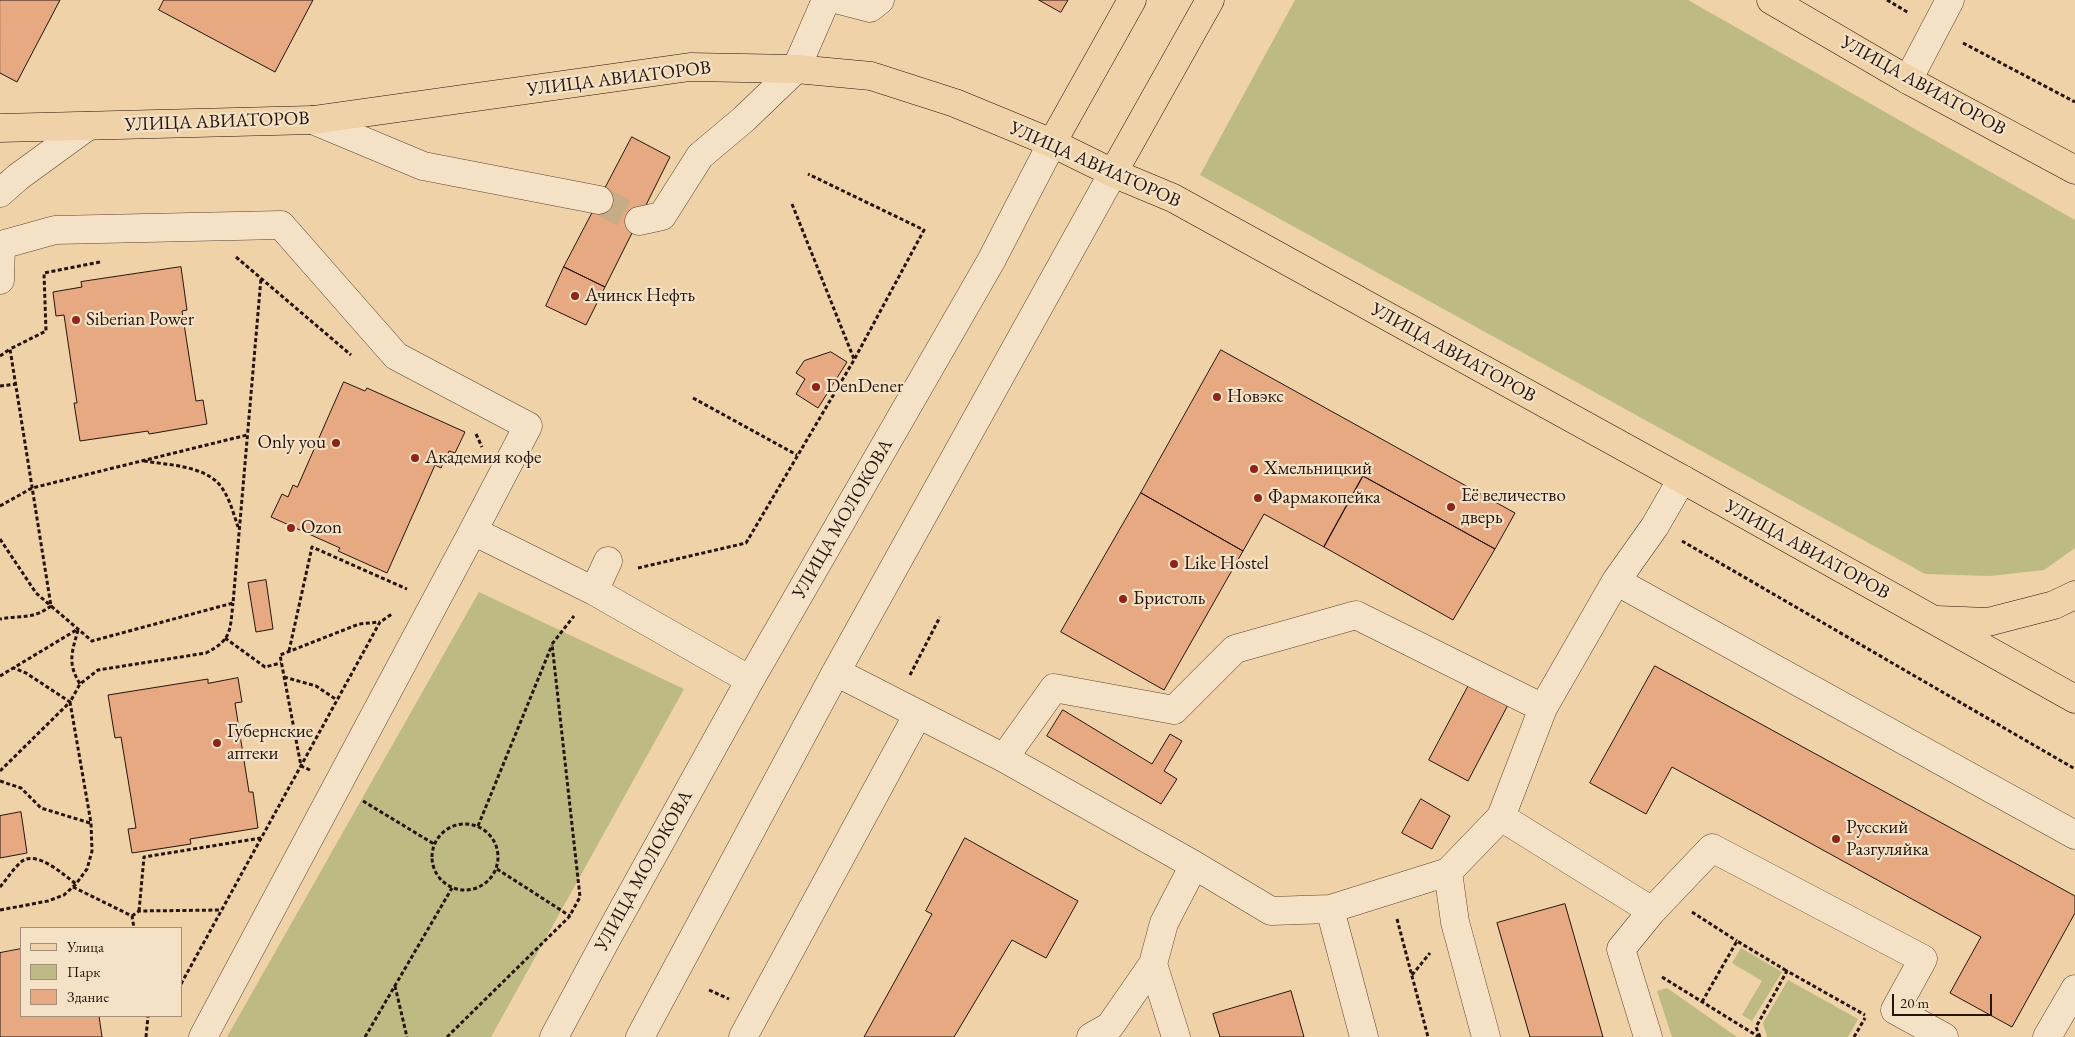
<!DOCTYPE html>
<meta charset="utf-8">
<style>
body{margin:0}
#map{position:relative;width:2075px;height:1037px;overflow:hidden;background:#efd2a7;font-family:"EB Garamond",serif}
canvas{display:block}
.legend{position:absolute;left:20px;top:927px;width:162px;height:90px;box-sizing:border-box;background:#f5e2c6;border:1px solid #a3907c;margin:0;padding:6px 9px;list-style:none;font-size:15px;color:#27140d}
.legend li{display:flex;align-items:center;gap:10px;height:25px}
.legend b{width:25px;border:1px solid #a3907c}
.scale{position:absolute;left:1892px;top:994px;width:100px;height:22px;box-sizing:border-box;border:2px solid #27140d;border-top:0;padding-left:6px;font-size:15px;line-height:18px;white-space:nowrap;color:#27140d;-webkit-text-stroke:4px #f5e2c6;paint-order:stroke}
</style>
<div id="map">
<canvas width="2075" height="1037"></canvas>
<ul class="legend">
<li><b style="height:6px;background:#efd2a7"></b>Улица</li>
<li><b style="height:14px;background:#beba83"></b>Парк</li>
<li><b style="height:14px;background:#e6a982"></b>Здание</li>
</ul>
<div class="scale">20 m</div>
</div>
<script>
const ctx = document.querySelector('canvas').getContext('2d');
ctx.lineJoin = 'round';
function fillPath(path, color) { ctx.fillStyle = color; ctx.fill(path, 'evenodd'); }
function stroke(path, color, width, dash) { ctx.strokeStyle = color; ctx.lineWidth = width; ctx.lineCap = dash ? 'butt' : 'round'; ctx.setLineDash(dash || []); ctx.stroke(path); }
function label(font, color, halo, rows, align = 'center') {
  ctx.font = font + ' "EB Garamond",serif'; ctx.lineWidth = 4.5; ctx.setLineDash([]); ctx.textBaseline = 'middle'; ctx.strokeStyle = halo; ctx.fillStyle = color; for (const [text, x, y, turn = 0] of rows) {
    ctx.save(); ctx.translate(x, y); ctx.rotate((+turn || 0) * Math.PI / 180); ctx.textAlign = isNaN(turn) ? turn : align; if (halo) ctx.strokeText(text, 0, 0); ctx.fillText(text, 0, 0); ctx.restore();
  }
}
fillPath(new Path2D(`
 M1295,0h393l387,220v328l-31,22 -54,6 -65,-2 -725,-399z
 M479,592l205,97 -193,348h-264z
 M1741,948l41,24 -30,49 -10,-6 20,-34 -30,-18z
 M1788,980l70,39 -10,18h-81l-4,-14z
 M1667,988l70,49h-65l-15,-46z`), '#beba83');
const building = new Path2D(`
 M0,0h60l-43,82 -17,-9z
 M164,0h149l-38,72 -116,-62z
 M1039,0h29l-7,12z
 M632,137l38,20 -65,130 -41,-20z
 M181,267l6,43 -5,1 14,90 7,-1 4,24 -58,10 -1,-3 -68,10 -6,-38h3l-13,-88 -8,1 -3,-24 29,-5 -1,-5z
 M564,267l41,20 -19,38 -40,-19z
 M1221,350l294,163 -20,36 -132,-73 -39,71 -60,-33 -21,37 -102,-58z
 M831,352l16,10 -29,46 -22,-14 9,-15 -9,-6 8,-12z
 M344,382l21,9 2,-3 98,44 -10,21 -6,-2 -8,17 -6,-3 -48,108 -49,-22 2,-3 -69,-31 11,-23 6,3 5,-12 4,2z
 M1363,476l132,73 -42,71 -129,-73z
 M1141,493l102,58 -79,139 -103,-58z
 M266,580l7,49 -17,3 -8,-49z
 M1655,666l420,230v17l-63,114 -62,-34 31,-56 -309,-170 -26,47 -56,-31z
 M238,678l4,24 -7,1 14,89h4l5,36 -68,11 1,5 -59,9 -4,-24 8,-1 -15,-91 -6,1 -7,-43 100,-16v4z
 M1470,683l39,20 -41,78 -39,-21z
 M1063,710l89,54 18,-30 12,7 -18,30 13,8 -16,25 -114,-68z
 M1421,799l29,17 -18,33 -30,-16z
 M21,812l6,41 -27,5v-42z
 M965,838l113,63 -32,57 -34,-18 -58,97h-90l68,-123 -6,-3z
 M1565,904l38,133h-73l-33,-114z
 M21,949v67h78l3,21h-102v-84z
 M1291,991l13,46h-84l-7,-23z`);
fillPath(building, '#e6a982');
stroke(building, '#27140d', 1);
stroke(new Path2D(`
 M599,200l40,21`), '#c7ac88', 28, [28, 14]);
const minor = new Path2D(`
 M839,0l31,8 10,-8
 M1908,80l42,-80
 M313,120l110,46 176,34
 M0,193l18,-16 70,-51
 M639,221l23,-5 38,-60 44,-37 52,-50 30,-69
 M0,280l1,-35 54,-15 226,-5 115,131 132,70 -55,105
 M1616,581l459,254
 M594,591l14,-30
 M836,672l168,86 190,107 77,46 59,-2 118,-37 53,-55 42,-109 73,-127 39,-55 27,-47
 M1004,758l50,-70 120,22 61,-61 121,-34 187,93
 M1501,817l151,94 -31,38 27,88
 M1448,872l7,50 31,115
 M1330,909l34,128
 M1652,911l60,-63 211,111 -28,51 49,27
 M203,1037l270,-506 121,60 156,89
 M554,1037l52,-97 144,-260 241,-419 61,-118
 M640,1037l196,-365 277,-499
 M743,1037l175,-323
 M1091,1037l19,-11 43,-62
 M1176,1037l-23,-73 11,-41 30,-58
 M2047,1037l28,-48`);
const major = new Path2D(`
 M1771,0l137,80 167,90
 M0,128l313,-8 377,-53 106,2 75,7 84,27 97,40 61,30 60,25 509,281 393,220
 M1052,143l80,-143
 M1113,173l97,-173
 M1937,620l51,2 66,-17 21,-10`);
stroke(minor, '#594434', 29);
stroke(major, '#27140d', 29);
stroke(new Path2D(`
 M1887,0l22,13
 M1963,43l112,59
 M792,204l62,155
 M236,257l115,98
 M100,262l-56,11 2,58 -36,18 41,257 41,35 141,-38 28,-325
 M0,356l10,-7
 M0,386l16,-2
 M693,398l104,57
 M476,434l6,13
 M144,461c23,4 53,4 72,20 12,11 17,31 22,46
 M0,506l32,-18 215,-53
 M0,539l36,54 15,13c-19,14 -30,9 -51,13
 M1682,541l393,228
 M638,568l108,-25 108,-183 70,-130 -116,-56
 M78,630c-6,22 -11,33 2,54
 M225,638l40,29 16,-4
 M289,651l23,-104 95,42
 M910,675l30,-58
 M0,676l78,-47
 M284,677l32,9 21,14
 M310,770l-9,-4 -21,-111 79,-31 21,-2
 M0,771l70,-69 -44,-29 -12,-5
 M0,781l21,7 20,20 49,15
 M363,801l71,43
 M432 857a33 33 0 1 1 66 0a33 33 0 1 1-66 0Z
 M478,826l74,-181
 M497,869l73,47
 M0,887c7,-8 13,-18 21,-25 15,-13 43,13 55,22
 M73,887l59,29 2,12
 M0,910l48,-9 16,-6 12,-11 11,-15 5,-18 -1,-28 -21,-121 10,-18 18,-14 108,-17c26,-13 24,-23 27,-50
 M139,911l5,-54 117,-19
 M1692,912l45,29
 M132,916l7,-5 82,-1
 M1397,919l31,118
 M1412,975l18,-22
 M1662,977l97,60
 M181,984l199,-362 12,-8
 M395,986l12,51
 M709,990l20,9
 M1702,1002l35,-61 50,30
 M146,1037l2,-21
 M365,1037l87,-149
 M447,1037l122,-120 11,-20 -28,-253 22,-28
 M1760,1037l-4,-10 31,-56 78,44
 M1854,1037l11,-19`), '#27140d', 3, [4, 2.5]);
stroke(minor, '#f5e2c6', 28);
stroke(major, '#efd2a7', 28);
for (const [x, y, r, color] of [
 [575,296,5,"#8f2418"],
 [76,320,5,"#8f2418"],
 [816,387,5,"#8f2418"],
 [1217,397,5,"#8f2418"],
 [336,443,5,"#8f2418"],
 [415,458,5,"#8f2418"],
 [1254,469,5,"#8f2418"],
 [1258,498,5,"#8f2418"],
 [1451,507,5,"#8f2418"],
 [291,528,5,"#8f2418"],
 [1174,564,5,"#8f2418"],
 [1123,599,5,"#8f2418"],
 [217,743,5,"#8f2418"],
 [1836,839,5,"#8f2418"]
]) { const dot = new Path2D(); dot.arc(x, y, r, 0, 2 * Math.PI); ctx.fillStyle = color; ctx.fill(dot); stroke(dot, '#f5e2c6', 2); }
label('19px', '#27140d', '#f5e2c6', [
 ["УЛИЦА АВИАТОРОВ",619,79,-7],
 ["УЛИЦА АВИАТОРОВ",1923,86,29],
 ["УЛИЦА АВИАТОРОВ",217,122,-2],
 ["УЛИЦА АВИАТОРОВ",1095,165,24],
 ["УЛИЦА АВИАТОРОВ",1453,353,29],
 ["УЛИЦА МОЛОКОВА",843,519,-60],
 ["УЛИЦА АВИАТОРОВ",1807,550,29],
 ["УЛИЦА МОЛОКОВА",644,871,-61]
]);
label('19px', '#27140d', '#f5e2c6', [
 ["Ачинск Нефть",585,296],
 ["Siberian Power",86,320],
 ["DenDener",826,387],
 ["Новэкс",1227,397],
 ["Only you",326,443,"right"],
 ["Академия кофе",425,458],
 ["Хмельницкий",1264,469],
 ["Её величество",1461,496],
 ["дверь",1461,518],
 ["Фармакопейка",1268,498],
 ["Ozon",301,528],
 ["Like Hostel",1184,564],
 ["Бристоль",1133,599],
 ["Губернские",227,732],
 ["аптеки",227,754],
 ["Русский",1846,828],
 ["Разгуляйка",1846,850]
], 'left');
</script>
